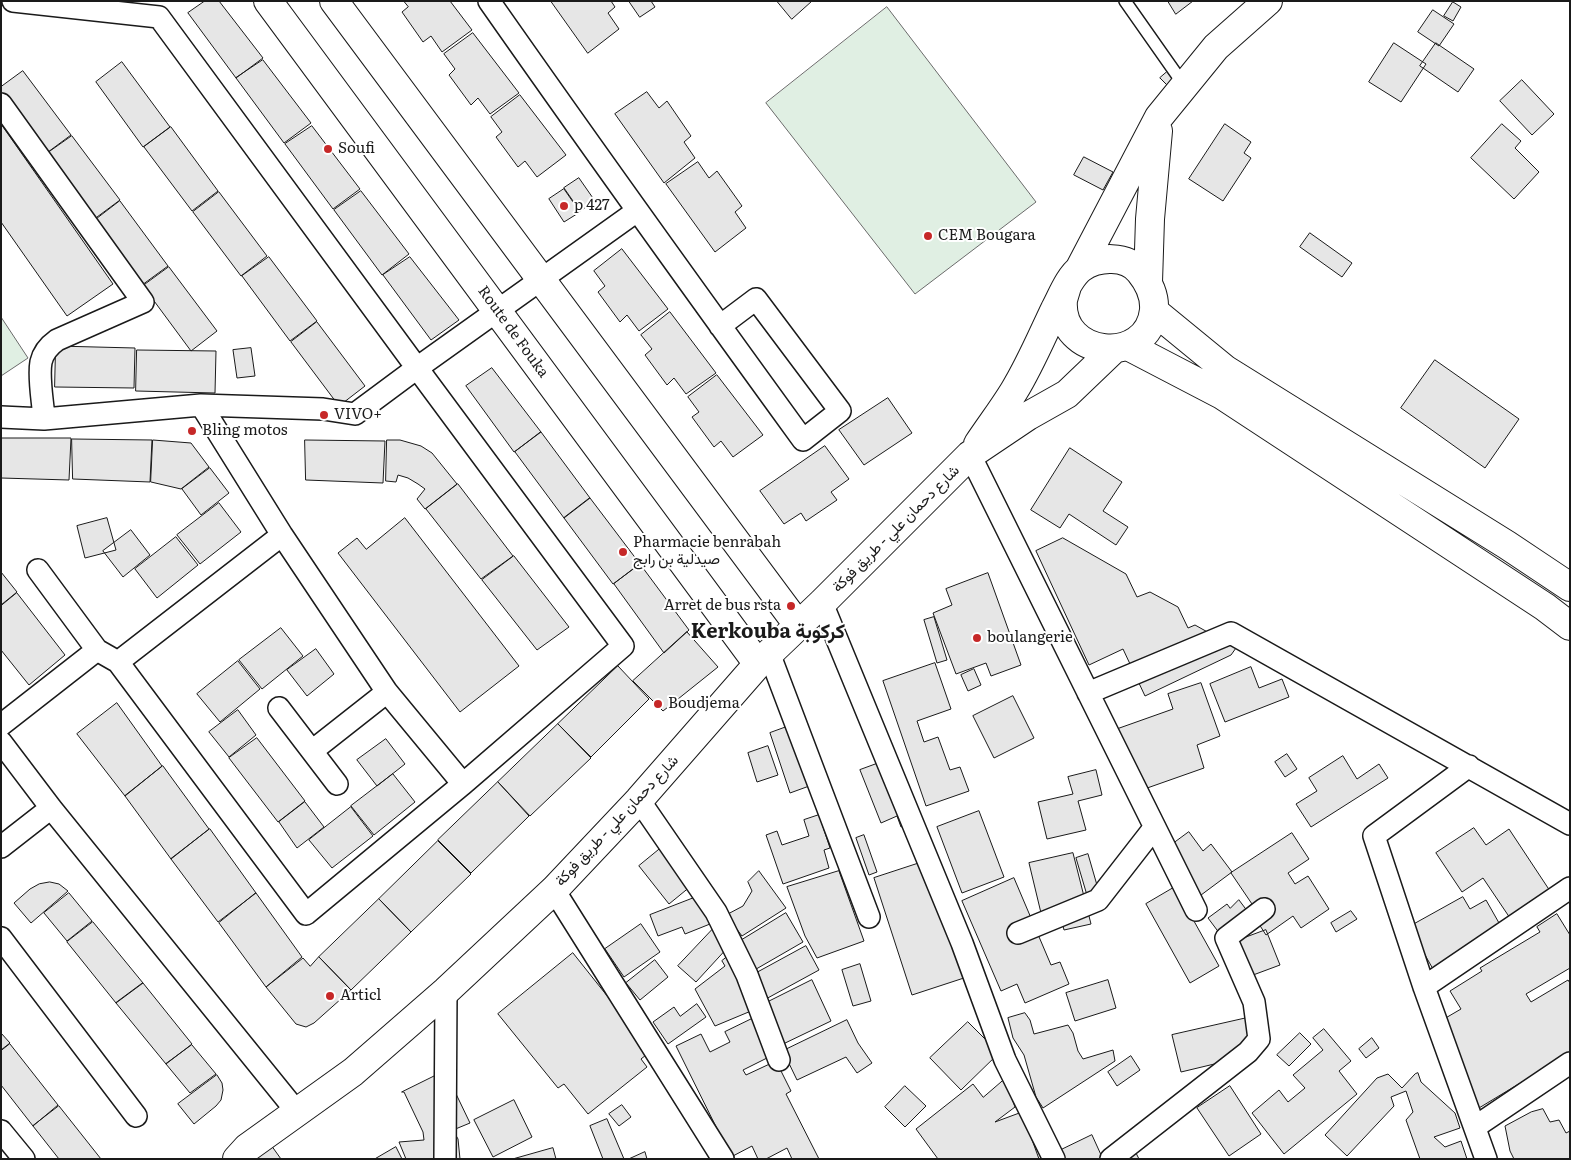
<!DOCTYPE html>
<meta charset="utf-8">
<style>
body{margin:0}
#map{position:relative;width:1571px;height:1160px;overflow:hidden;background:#fff;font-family:Literata,serif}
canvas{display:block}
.frame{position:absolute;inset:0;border:2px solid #1a1a1a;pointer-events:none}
</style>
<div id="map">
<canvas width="1571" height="1160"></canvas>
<div class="frame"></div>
</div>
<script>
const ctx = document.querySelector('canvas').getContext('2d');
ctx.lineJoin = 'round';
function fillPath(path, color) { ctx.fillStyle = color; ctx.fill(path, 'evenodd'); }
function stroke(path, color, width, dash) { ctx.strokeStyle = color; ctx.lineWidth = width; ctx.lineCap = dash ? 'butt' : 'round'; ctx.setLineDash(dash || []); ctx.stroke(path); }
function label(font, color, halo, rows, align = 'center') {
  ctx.font = font + ' Literata,Vazirmatn,serif'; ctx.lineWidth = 4; ctx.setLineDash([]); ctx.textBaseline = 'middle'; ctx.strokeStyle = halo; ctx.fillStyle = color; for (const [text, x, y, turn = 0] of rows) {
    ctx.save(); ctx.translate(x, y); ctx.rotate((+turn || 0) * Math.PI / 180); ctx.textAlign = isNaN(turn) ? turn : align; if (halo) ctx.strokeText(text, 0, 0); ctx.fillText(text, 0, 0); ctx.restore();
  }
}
const green = new Path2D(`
 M887,7l149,195 -121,92 -149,-191z
 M1,317l27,41 -27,18z`);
fillPath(green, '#e0efe3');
stroke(green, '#6a6a6a', 1);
const building = new Path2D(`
 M205,1h14l44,57 -27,20 -48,-65z
 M404,1h46l22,29 -30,22 -11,-16 -8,6 -21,-30 6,-5z
 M551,1h60l4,6 -7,6 11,16 -31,24z
 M629,1h22l4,6 -15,10z
 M777,1h35l-20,18z
 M1168,1h25l-17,13z
 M1453,2l8,5 -8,14 -9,-5z
 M1433,10l21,14 -15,22 -21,-14z
 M473,33l46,60 -29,21 -12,-16 -7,7 -22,-30 6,-6 -11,-15z
 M1394,43l32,21 -25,38 -32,-20z
 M1436,43l38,26 -16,23 -38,-26z
 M263,60l48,63 -27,20 -48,-65z
 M122,62l48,65 -27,20 -47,-65z
 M23,71l48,64 -27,20 -43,-58v-10z
 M1167,72l6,7 -6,6 -7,-7z
 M1522,80l32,34 -22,21 -32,-34z
 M647,92l12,16 8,-7 24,35 -7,6 11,16 -31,25 -49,-69z
 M520,95l46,60 -29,22 -12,-16 -7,6 -22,-30 6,-5 -11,-15z
 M1,124l112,160 -46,32 -66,-94z
 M1225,124l26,18 -7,11 7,5 -28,43 -34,-22z
 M1502,124l19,17 -6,7 24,24 -25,27 -43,-41z
 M312,126l48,63 -27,20 -48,-65z
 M171,127l47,64 -26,20 -48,-64z
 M72,136l48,64 -27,20 -48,-65z
 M1084,157l29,15 -10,18 -29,-15z
 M698,162l11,16 8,-7 25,35 -7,6 11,16 -31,24 -49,-68z
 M579,178l16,23 -15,10 -16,-23z
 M564,189l16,23 -16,10 -15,-23z
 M361,191l48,63 -27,21 -48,-65z
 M219,192l48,64 -26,20 -48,-64z
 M120,201l48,65 -26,19 -48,-64z
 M1310,233l42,30 -10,14 -42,-30z
 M622,249l46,60 -29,22 -12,-16 -7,7 -22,-30 7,-6 -11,-15z
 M269,257l48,64 -27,20 -48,-65z
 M410,257l49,63 -28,20 -48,-65z
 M169,267l48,64 -26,20 -48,-65z
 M670,312l46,61 -30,21 -12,-16 -7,7 -22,-30 7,-6 -11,-14z
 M317,322l48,64 -26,20 -48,-64z
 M56,346l79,2 -1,40 -79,-1z
 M251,348l4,28 -18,2 -4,-28z
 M137,350l79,1 -1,42 -79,-2z
 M1435,360l84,59 -34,49 -84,-60z
 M492,368l49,64 -27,20 -48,-66z
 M717,375l46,60 -30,22 -12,-16 -7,6 -22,-30 7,-5 -11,-15z
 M888,398l24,35 -48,32 -25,-35z
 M541,432l49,66 -26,20 -49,-66z
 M1,438h70l-2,42 -68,-2z
 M72,439l80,1 -2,42 -77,-3z
 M153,440l38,3 18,24 -28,22 -30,-7z
 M305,440l80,1 -2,42 -77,-3z
 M387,440h13l21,6 11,7 25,31 -32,25 -8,-10 8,-10 -7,-5 -10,-6 -10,-3 -2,7 -10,-1z
 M825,446l24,33 -18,13 6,8 -31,21 -5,-8 -17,11 -24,-33z
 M1070,448l52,34 -19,29 25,16 -12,18 -47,-31 -9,14 -29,-18z
 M210,468l19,25 -28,22 -19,-26z
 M458,484l55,72 -32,23 -55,-70z
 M590,498l50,66 -27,20 -49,-66z
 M219,503l22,29 -41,32 -23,-29z
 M107,518l9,32 -31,8 -8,-32z
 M405,518l114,148 -59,46 -122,-159 19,-15 9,11z
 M131,530l19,25 -27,22 -20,-26z
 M176,537l22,28 -41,33 -22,-29z
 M1063,538l63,36 11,23 13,-5 28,15 10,21 7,-3 41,23 -5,7 -86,41 -22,-47 -34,16 -53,-114z
 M514,556l55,71 -32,23 -55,-70z
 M640,564l49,66 -25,23 -50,-69z
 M1,572l16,20 -16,13z
 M988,573l33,92 -30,11 -5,-13 -30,11 -23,-61 19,-8 -6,-16z
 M17,593l48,62 -36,30 -28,-35v-44z
 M934,617l13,43 -10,3 -13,-43z
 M281,628l22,28 -41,33 -23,-29z
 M687,632l31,35 -55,44 -30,-30z
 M316,649l18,25 -27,22 -20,-26z
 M238,661l22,28 -40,33 -23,-28z
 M935,663l16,46 -34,12 7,21 14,-5 12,33 10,-3 9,24 -43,15 -43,-125z
 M618,666l31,33 -58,58 -33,-33z
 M1251,667l8,21 23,-9 7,18 -64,25 -15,-38z
 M974,669l7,16 -13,6 -7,-16z
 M1201,683l19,53 -23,9 7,23 -71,25 -22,-62 62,-22 -5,-15z
 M1013,696l21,42 -40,20 -21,-42z
 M117,703l45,63 -37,30 -48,-62z
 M238,710l18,25 -27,22 -20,-25z
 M558,724l33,34 -61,58 -32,-34z
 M792,725l20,60 -22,8 -20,-60z
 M257,738l48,63 -27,21 -49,-64z
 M386,739l19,25 -28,22 -20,-26z
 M768,746l10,29 -21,7 -9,-29z
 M1287,754l10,15 -12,8 -10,-15z
 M1343,756l14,23 22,-15 9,14 -77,49 -15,-23 21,-13 -8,-13z
 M890,759l24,63 -13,5 -4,-11 -16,7 -21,-53z
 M163,766l46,63 -38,30 -46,-63z
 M1096,770l6,25 -24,6 8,29 -39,9 -9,-37 35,-8 -5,-17z
 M393,774l22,28 -41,33 -23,-29z
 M498,782l31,34 -58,57 -33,-33z
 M305,802l19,25 -27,21 -18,-26z
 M351,807l22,29 -41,32 -23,-28z
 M979,811l25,66 -42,16 -25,-66z
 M819,815l11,33 -6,2 5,18 -46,16 -17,-49 11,-4 5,14 27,-9 -5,-16z
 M1474,828l12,17 23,-16 43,65 -40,27 -29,-43 -21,14 -26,-39z
 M210,829l46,64 -38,29 -47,-63z
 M1189,832l14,19 8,-7 21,28 -35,26 -27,-52z
 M1292,833l17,26 -21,14 7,11 13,-8 21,33 -28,19 -8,-12 -27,19 -18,-28 4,-3 -21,-31z
 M864,835l13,37 -8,3 -13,-37z
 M438,841l33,33 -60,58 -32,-33z
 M661,848l30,38 -22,18 -30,-38z
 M1073,853l18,71 -27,6 -5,-21 -18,4 -12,-50z
 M1088,854l13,45 -12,3 -13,-44z
 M932,859l38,117 -58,19 -38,-117z
 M759,871l27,37 -44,28 -16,-21 17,-9 9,-15 -4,-9z
 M839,871l25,70 -47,17 -12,-22 -18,-49z
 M1014,878l37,87 9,-3 9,22 -44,19 -8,-19 -16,7 -39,-90z
 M50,882l9,2 9,7 -37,32 -17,-20 16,-14 9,-5z
 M1175,887l44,79 -29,17 -44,-79z
 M69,893l23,28 -25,20 -23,-28z
 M256,893l46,64 -36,30 -47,-64z
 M699,896l11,28 -25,10 -3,-7 -24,9 -8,-21z
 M1463,897l7,12 16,-9 17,30 -70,39 -24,-42z
 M379,899l32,33 -60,58 -32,-33z
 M1239,900l15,20 -28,22 -18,-24 19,-14 3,4z
 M1351,911l6,8 -21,13 -5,-9z
 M786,913l17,29 -52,30 -16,-44 7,11z
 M1557,914l13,21v33l-44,26 5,8 37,-22 2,3v70l-101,61 -32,-91 24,-14 -11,-18 32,-20 -2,-3 60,-36 -3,-5z
 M93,922l50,61 -27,20 -49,-61z
 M641,924l19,28 -36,25 -19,-28z
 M713,929l17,16 -34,37 -18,-16z
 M1266,930l14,35 -35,13 -14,-35z
 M806,946l13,24 -55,30 -13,-24z
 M733,952l18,59 -36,15 -20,-37 30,-23 -3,-5z
 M573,953l78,98 -10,8 6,8 -59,47 -24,-30 -6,4 -60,-74z
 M319,957l32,33 -37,33 -8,4 -10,-3 -30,-37 37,-29 7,8z
 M655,960l13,17 -28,23 -14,-17z
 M860,964l11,37 -18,5 -11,-36z
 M812,980l19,41 -50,24 -19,-40z
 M1108,980l8,28 -41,13 -9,-28z
 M143,983l49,61 -26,20 -50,-61z
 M697,1004l9,13 -38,27 -15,-22 21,-15 6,9z
 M1025,1013l5,7 4,14 34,-9 5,8 5,18 5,8 30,-9 2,11 -72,47 -7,-11 -12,-42 -11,-17 -5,-20z
 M760,1015l19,37 -36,18 3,5 30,-14 15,30 -5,3 33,65h-27l-5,-11 -21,11h-8l-6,-13 -21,11 -55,-111 25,-12 9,18 20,-10 -5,-10z
 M1247,1018l9,36 -75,18 -9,-37z
 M847,1020l11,23 14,20 -15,10 -11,-16 -49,23 -14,-29z
 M968,1022l31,31 -38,37 -31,-32z
 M1324,1029l27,32 -12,10 18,23 -73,60 -32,-41 27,-23 9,12 17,-14 -12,-13 30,-25 -10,-12z
 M1,1033l9,10 -9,7z
 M1300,1033l11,11 -22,22 -12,-11z
 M1372,1038l7,10 -13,10 -7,-9z
 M10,1044l48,61 -25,21 -32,-41v-34z
 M192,1045l24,29 -26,19 -24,-29z
 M1131,1056l9,14 -23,16 -9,-14z
 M445,1071l25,52 -17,7 5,9 2,20h-54l-7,-17 25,-2 -1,-8 -19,-40h-2z
 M1418,1073l3,9 34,31 5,15 -26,9 11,10 16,-6 6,18h-47l-14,-39 7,-8 -7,-21 -15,6 3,9 -47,50 -22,-21 52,-57 11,-4 14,14 13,-14z
 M217,1075l5,8 1,7 -2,10 -5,6 -22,18 -16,-20z
 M1005,1079l10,28 -20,15 27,-10 17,47h-101l-22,-30 57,-45 10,13z
 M905,1086l21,20 -21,21 -20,-20z
 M1230,1086l31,48 -32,22 -32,-48z
 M514,1100l18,37 -39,20 -19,-37z
 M622,1105l9,12 -12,9 -10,-12z
 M59,1106l42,53h-42l-26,-33z
 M1543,1109l7,13 9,-2 7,13 4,-2v28h-56l-4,-8 -5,-25 26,-14z
 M607,1119l17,40h-21l-13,-33z
 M1092,1135l10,22 29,-14 8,16h-76l-4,-8z
 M271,1145l10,14h-28z
 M396,1147l6,12h-27z
 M553,1148l3,11h-43z
 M645,1152l2,7h-18z`);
fillPath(building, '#e6e6e6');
stroke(building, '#1a1a1a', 1);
const service = new Path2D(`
 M1125,1l59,84`);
const minor = new Path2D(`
 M489,1c103,147 208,293 314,439l37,-29 -84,-112 -36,27
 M1,104l142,198 -86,38c-7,5 -14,13 -16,22 -3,16 2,40 3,57
 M201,405l81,130 105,157 76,92
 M1,417l43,2 157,-14 122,4 32,5 62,-46 220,-157
 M970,455l226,455
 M38,570l59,80
 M822,603l140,340 43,117 49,99
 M769,653l100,264
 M118,662l164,-127
 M1088,693l143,-60 339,191
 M279,708l58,76
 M1,725l96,-75 21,12 188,252 157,-130 160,-138 -206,-278 -258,-351 -146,-16
 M1,742l50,66 246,304
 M312,751l75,-59
 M1469,766l-95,70 50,151 62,172
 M639,800l77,112 31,63 32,85
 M1,847l50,-39
 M554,890l169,269
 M1018,933l80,-33 56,-72
 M1,938l135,178
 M1424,987l146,-99
 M1475,1127l95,-64
 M1,1131l23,28
 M445,1159l1,-168
 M1111,1159l137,-107 11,-13 -5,-37 -28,-64 38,-29`);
const secondary = new Path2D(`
 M268,1l490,663
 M334,1l464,624
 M1080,268l79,-151 57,-70 52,-46
 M1148,282l2,-63 8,-88
 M1154,311l72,59 281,175 63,42
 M1128,346l94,49 323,212 25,19
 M978,444c12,-18 25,-35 36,-53 16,-26 28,-55 41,-82 7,-13 14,-32 26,-41 17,-12 46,-13 59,4 9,11 15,23 14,38 -6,57 -96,48 -91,-10 1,-4 3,-10 4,-14
 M237,1159l10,-11 106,-76 93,-81 108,-101 85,-90 119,-136 64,-61 148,-148 58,-39 39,-22 46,-44`);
stroke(service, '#1a1a1a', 14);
stroke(minor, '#1a1a1a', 24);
stroke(secondary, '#1a1a1a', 30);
stroke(service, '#fff', 11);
stroke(minor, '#fff', 21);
stroke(secondary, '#fff', 28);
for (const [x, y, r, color] of [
 [328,149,5,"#c62828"],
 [564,206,5,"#c62828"],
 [928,236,5,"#c62828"],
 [324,415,5,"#c62828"],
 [192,431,5,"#c62828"],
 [623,552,5,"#c62828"],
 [791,606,5,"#c62828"],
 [977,638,5,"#c62828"],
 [658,704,5,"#c62828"],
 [330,996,5,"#c62828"]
]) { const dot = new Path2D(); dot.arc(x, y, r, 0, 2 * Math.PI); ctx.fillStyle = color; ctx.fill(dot); stroke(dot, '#fff', 2); }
label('15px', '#1a1a1a', '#fff', [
 ["Soufi",338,149],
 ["p 427",574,206],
 ["CEM Bougara",938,236],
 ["VIVO+",334,415],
 ["Bling motos",202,431],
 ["Pharmacie benrabah",633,543],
 ["صيدلية بن رابح",633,560],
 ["Arret de bus rsta",781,606,"right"],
 ["boulangerie",987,638],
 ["Boudjema",668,704],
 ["Articl",340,996]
], 'left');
label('15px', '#1a1a1a', '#fff', [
 ["Route de Fouka",513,332,54],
 ["شارع دحمان علي - طريق فوكة",896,529,-45],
 ["شارع دحمان علي - طريق فوكة",617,821,-47]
]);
label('bold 20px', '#1a1a1a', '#fff', [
 ["Kerkouba كركوبة",768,632]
]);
</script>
